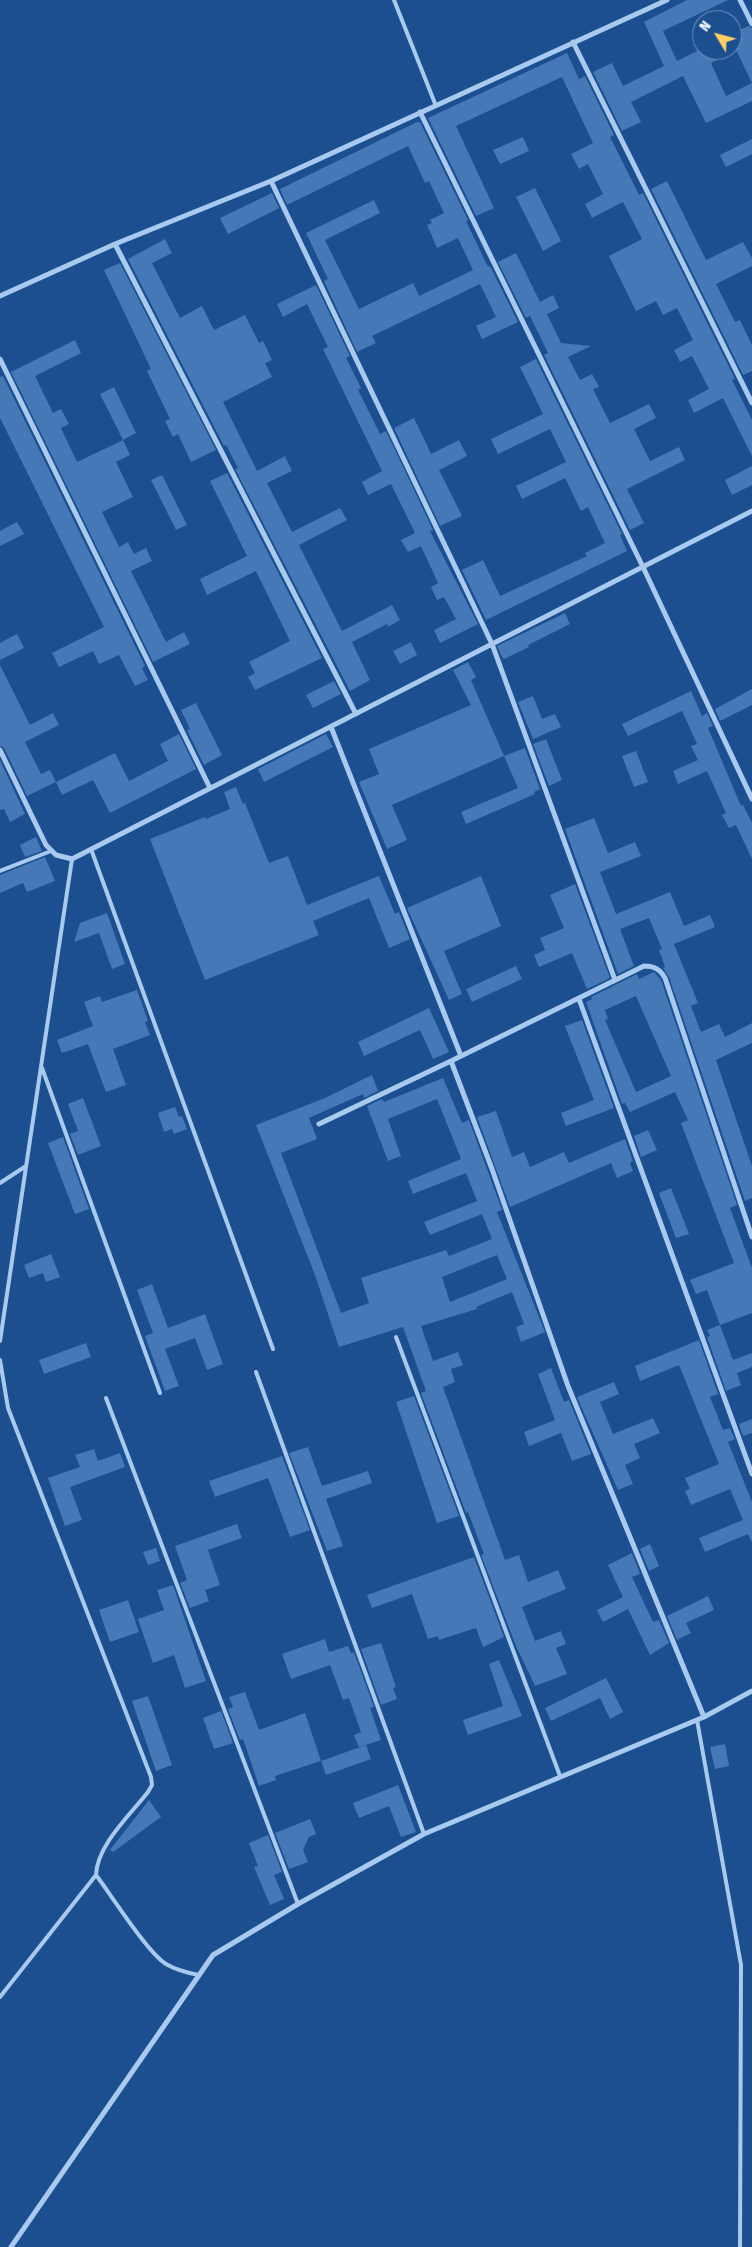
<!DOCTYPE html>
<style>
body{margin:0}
#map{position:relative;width:752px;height:2247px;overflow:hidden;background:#1b4f8f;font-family:"Fira Sans Condensed",sans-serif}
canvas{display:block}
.north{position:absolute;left:692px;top:10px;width:50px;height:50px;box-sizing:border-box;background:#1b4f8f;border:1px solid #7695bc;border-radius:50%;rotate:307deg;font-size:14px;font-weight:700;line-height:20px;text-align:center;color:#fff}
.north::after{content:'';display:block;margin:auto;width:18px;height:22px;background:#ffd166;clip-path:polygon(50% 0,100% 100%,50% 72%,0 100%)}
</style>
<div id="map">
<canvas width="752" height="2247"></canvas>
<div class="north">N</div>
</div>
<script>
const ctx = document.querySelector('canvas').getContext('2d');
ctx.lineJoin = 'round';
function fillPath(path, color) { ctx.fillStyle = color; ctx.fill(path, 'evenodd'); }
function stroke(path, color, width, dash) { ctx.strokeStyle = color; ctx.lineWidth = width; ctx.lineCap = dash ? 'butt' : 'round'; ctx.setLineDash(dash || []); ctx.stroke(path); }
fillPath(new Path2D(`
 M687,0h41l-65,31 14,30 22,-11h33v-16l16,-8 4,2v55l-16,-33 -25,13 15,33 26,-13v18l-46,22 -23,-47 -52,26 10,20 -19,9 -29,-59 19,-9 11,23 41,-20 -20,-44z
 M567,53l12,26 6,-3 29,59 -4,2 29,58 4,-2 92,186 -3,1 20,40v36l-29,-58 -29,15 -6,-13 21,-11 -17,-33 -12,6 -6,-12 19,-10 -16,-32 -14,7 -7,-14 -20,10 -6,-12 -21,-43 33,-17 -19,-37 -31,16 -7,-14 18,-10 -15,-30 -9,5 -8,-15 22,-11 -31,-66 -106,49 38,82 -18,8 -48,-98z
 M417,122h3l48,98 -2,1 22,46 2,-1 28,56 -36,17 -6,-13 20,-9 -16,-33 -108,52 4,7 -19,9 -33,-71 4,-2 -22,-46 68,-33 6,13 -55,27 34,69 54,-26 6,13 54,-26 -15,-32 -21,10 -10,-23 5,-2 -2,-3 14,-7 -15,-32 -4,2 -17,-37 -121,59 -7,-16z
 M523,137l6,14 -29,13 -7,-14z
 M752,139v15l-26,13 -6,-12z
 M667,181l39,79 37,-18 9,16v8l-36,18 19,38 5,-2 12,25v26l-9,4 -92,-186z
 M535,188l26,53 -18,10 -27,-54z
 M272,193l7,15 -51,26 -8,-16z
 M165,239l7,14 -20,10 28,55 22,-12 12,24 31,-15 14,28 4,-2 9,19 -7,3 7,14 -49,25 34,69 28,-15 7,15 -25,12 25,49 48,-24 7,12 -48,25 43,86 50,-26 8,15 -12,7 -1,-3 -35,18 18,38 -20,11 -115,-222 3,-1 -12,-23 -2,1 -96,-187z
 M516,253l24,49 13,-7 6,13 -12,6 14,29 30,3 -23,11 12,23 12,-6 7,13 -6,2 17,34 39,-19 7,14 -22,11 16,32 29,-14 6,13 -58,29 17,34 -14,7 -86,-175 4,-2 -18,-37 -4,2 -28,-56z
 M120,263l96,187 -25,12 -13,-28 -5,3 -8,-16 5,-2 -23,-48 4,-2 -47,-99z
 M316,285l34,71 -4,2 15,30 -3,2 22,44 6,-3 47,99 -3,1 48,93 -38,19 -6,-13 22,-11 -12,-22 -7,3 -6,-13 7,-4 -17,-37 -13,6 -7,-12 14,-7 -24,-49 -23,11 -6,-13 20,-11 -59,-122 5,-2 -21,-43 -24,13 -6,-13z
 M75,340l6,13 -46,23 18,37 8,-4 8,15 -8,4 16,34 46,-22 7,15 -14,7 17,35 -31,15 17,35 9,-5 6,12 12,-6 6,13 -21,10 35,71 18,-10 6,12 -37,18 -142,-290z
 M536,359l86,175 -2,1 7,16 -141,69 -24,-50 21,-10 17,36 87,-40 -2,-3 20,-10 -17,-36 -7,4 -16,-33 -43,21 -6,-13 50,-24 -16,-33 -52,25 -7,-15 52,-25 -23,-47z
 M3,376l142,290 -3,2 6,12 -13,6 -16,-31 -20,9 -6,-13 -34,16 -7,-14 52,-26 -104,-209v-41z
 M114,387l22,46 -13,7 -23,-46z
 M414,418l17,36 28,-14 8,16 -28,14 23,46 -22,10 -46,-98z
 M752,466v19l-20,10 -7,-15z
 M227,473l95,185 -67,32 -7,-13 7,-4 -6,-11 41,-21 -34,-70 -49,24 -7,-16 47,-23 -37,-75z
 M162,475l25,50 -11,5 -25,-50z
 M17,522l7,12 -24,12v-15z
 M565,613l5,11 -42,21 1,2 -25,12 -2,-2 -5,-11z
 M17,634l7,14 -24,12v-17z
 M411,642l6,13 -17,9 -7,-13z
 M468,662l8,15 -5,3 33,76 21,-8 15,41 -6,3 1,2 -69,30 -5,-12 57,-24 -14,-32 -112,49 15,35 -20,9 -28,-67 20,-8 -10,-25 102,-44 -18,-35z
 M0,665l30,60 23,-12 6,12 -34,17 16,32 9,-4 6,12 -29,14 -23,-48 -4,-2z
 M334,681l7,13 -28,14 -7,-13z
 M752,689v16l-32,16 -5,-12z
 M691,691l11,25 5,-3 6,13 -5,2 33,78 2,-1 9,18v36l-16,-34 -7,3 -7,-13 4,-2 -19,-42 -29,13 -5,-13 25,-11 -7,-14 6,-2 -15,-33 -54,25 -6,-12z
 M533,696l9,23 13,-5 6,13 -28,12 -15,-37z
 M196,703l26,52 -18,10 -17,-35 3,-1 -9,-19z
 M179,734l17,35 -86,44 -17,-33 -31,15 -6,-13 59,-29 14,28 39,-20 -8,-17z
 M326,734l7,13 -69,35 -6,-13z
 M546,739l16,41 -13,6 -16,-42z
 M636,751l12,31 -14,5 -12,-31z
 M0,760l25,54 -15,8 -6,-13 -4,1z
 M236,787l7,17 2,-1 24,60 19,-7 19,49 72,-29 16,38 4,-2 11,27 -21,9 -20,-50 -56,23 6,14 -114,45 -55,-141 55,-22 1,2 24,-10 -6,-17z
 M594,818l14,35 27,-11 6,14 -41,16 16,42 54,-22 14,34 26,-11 5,12 -41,17 24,59 -7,3 10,26 18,-8 6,13 27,-14v20l-36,17 36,106v32l-7,3 -76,-224 -6,-9 2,-1 -6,-17 3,-1 -13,-31 -29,11 14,37 -16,8 -53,-145z
 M36,837l6,14 -17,6 -5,-12z
 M45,857l10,24 -28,11 -4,-9 -23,10v-18z
 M481,876l20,50 -57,25 18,43 -13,6 -42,-92z
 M575,884l35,94 -23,11 -15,-36 -33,14 -5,-12 11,-5 -5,-12 24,-10 -14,-33z
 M107,913l18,51 -13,5 -13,-36 -25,9 6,-19z
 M516,966l6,13 -50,23 -6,-13z
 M654,972l7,8 76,225 -7,3 22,60v45l-32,12 -13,-35 -11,4 -6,-14 44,-17 -53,-140 7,-3 -13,-28 -45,20 -5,-9 -3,1 -36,-102 6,-3 -1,-2 46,-23 2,5zM636,996l35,80 -35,16 -31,-72 3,-1 -3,-9z
 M137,990l11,31 -3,1 5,13 -37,14 13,36 -20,7 -18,-48 -26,9 -5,-13 36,-14 -9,-24 16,-6 2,6z
 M429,1008l20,44 -16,7 -13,-29 -56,26 -6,-14z
 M582,1020l32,88 -48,18 -5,-13 33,-13 -29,-74z
 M372,1075l6,16 -14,7 -1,-4 -54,24 8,21 -36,14 60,160 28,-10 -8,-25 85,-28 3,6 43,-17 -10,-25 -52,21 -6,-13 53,-21 -11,-28 -53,21 -5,-13 53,-22 -24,-60 -49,20 13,37 -13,5 -21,-55 15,-7 2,3 59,-24 19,45 7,-3 33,90 -5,2 48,120 -24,10 -5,-15 8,-3 -12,-32 -36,15 1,2 -56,17 12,35 25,-9 5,13 -12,4 4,13 -12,5 62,173 14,-5 9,27 30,-12 8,19 -44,18 13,34 26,-10 5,13 -10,4 11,26 -32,12 -19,-40 -35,-91 3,-1 -16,-42 -2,1 -45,-120 5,-2 -23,-64 -64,20 -24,-72 -59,-150 69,-27zM497,1255l10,24 -57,23 -8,-25z
 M83,1098l18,48 -23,9 -8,-21 8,-3 -10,-27z
 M175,1107l4,10 3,-1 5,13 -13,5 -2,-5 -8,3 -6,-19z
 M496,1111l16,46 12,-5 6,15 34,-15 5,11 56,-24 8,22 -3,2 3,8 -16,7 -6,-15 -101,44 -33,-90z
 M648,1130l9,20 -16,7 -7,-21z
 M63,1137l26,72 -14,5 -27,-71z
 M671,1188l18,46 -13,4 -17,-45z
 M51,1254l9,23 -14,5 -3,-9 -14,5 -5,-13z
 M152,1284l16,44 37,-14 18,50 -16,6 -12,-32 -30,11 14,37 -14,5 -20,-55 8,-3 -16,-43z
 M720,1325l13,35 19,-7v14l-15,6 4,12 -15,6 -19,-54 3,-1 -3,-6z
 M699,1340l19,54 -8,3 13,33 7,-2 5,11 -7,3 24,60v40l-4,-8 -43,18 -6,-14 44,-18 -13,-31 -39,16 -6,-14 5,-2 -5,-11 34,-14 -40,-99 -39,16 -5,-15z
 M86,1343l5,14 -47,17 -5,-14z
 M551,1368l13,34 5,-2 22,54 -19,7 -11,-28 -32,13 -5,-14 31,-12 -17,-46z
 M614,1382l5,12 -19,8 13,32 40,-16 7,15 -26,11 6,14 -15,7 8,19 -15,6 -41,-93z
 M414,1396l45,120 -22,7 -41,-121z
 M752,1419v14l-9,3 -4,-12z
 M308,1447l14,39 46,-15 4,12 -46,16 17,47 -16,5 -38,-98z
 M94,1449l4,12 22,-8 5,14 -55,20 12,33 -17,6 -17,-48 32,-11 -5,-12z
 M282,1456l28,74 -20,7 -22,-59 -53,19 -6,-16z
 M237,1524l5,14 -34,12 12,35 -15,5 4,11 -19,7 -10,-25 7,-3 -12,-34z
 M650,1544l9,22 -10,5 -9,-22z
 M156,1548l4,13 -12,4 -5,-13z
 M632,1553l8,21 -8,3 21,45 6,-2 10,23 -19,12 -22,-46 -25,13 -6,-12 26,-13 -15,-32z
 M474,1557l30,80 -21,10 -7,-19 -37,12 -1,-4 -10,3 -16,-45 -40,14 -5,-13z
 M173,1585l33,96 -21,7 -11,-33 -21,8 -15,-44 26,-9 -7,-20z
 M708,1596l6,14 -28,13 5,10 -14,7 -10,-24z
 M128,1600l11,32 -29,10 -11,-32z
 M325,1639l4,13 19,-6 3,7 3,-1 20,55 -4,1 11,32 -22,7 -5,-12 7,-3 -12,-34 -6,2 -13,-35 -39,14 -9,-25z
 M381,1643l15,44 -3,1 4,11 -16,6 -20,-56z
 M499,1660l23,56 -54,19 -5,-15 40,-14 -14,-42z
 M606,1678l17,34 -13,7 -10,-21 -49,23 -6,-13z
 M245,1692l14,38 46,-17 16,48 -46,15 1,4 -17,6 -16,-47 -3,1 -12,-31 5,-2 -4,-10z
 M148,1696l24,69 -16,6 -24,-70z
 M221,1711l12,32 -19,6 -11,-31z
 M725,1744l4,22 -14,3 -5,-22z
 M366,1745l5,14 -45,16 -5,-14z
 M398,1785l18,47 -15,5 -12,-31 -30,12 -6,-15z
 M149,1800l12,17 -48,35 -3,-2z
 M310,1819l6,15 -7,3 -6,13 5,12 -19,7 -14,-36z
 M268,1835l14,37 -8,3 10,24 -14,6 -16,-38 4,-1 -9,-23z`), '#4478b7');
stroke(new Path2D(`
 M394,0l42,106
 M91,849l182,500
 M0,871l51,-20
 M42,1068l118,325
 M0,1183l26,-17
 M396,1337l164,439
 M0,1341l72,-482
 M0,1360l8,48 143,369 1,8 -4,7c-18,23 -51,53 -52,83 16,21 51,77 70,89 10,6 22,9 33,11
 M256,1372l168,462
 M106,1398l192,506
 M697,1720l44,245 -1,282
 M0,1997l96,-122`), '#a9c9ee', 4);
stroke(new Path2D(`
 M740,0l12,24
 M573,42l179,361
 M420,112l223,455 109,232
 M271,181l221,463 123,336
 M115,244l241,470
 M0,296l115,-52 156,-63 396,-181
 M0,359l210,429
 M331,727l130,329
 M0,750l46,95 10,10 16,4 680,-348
 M579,999l173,475
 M319,1124l132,-63
 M704,1717l-136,-331 -76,-217 -41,-108 193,-95c10,0 16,3 21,12l87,259
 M11,2247l202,-292 85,-51 126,-70 280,-117 48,-26`), '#a9c9ee', 5);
</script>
